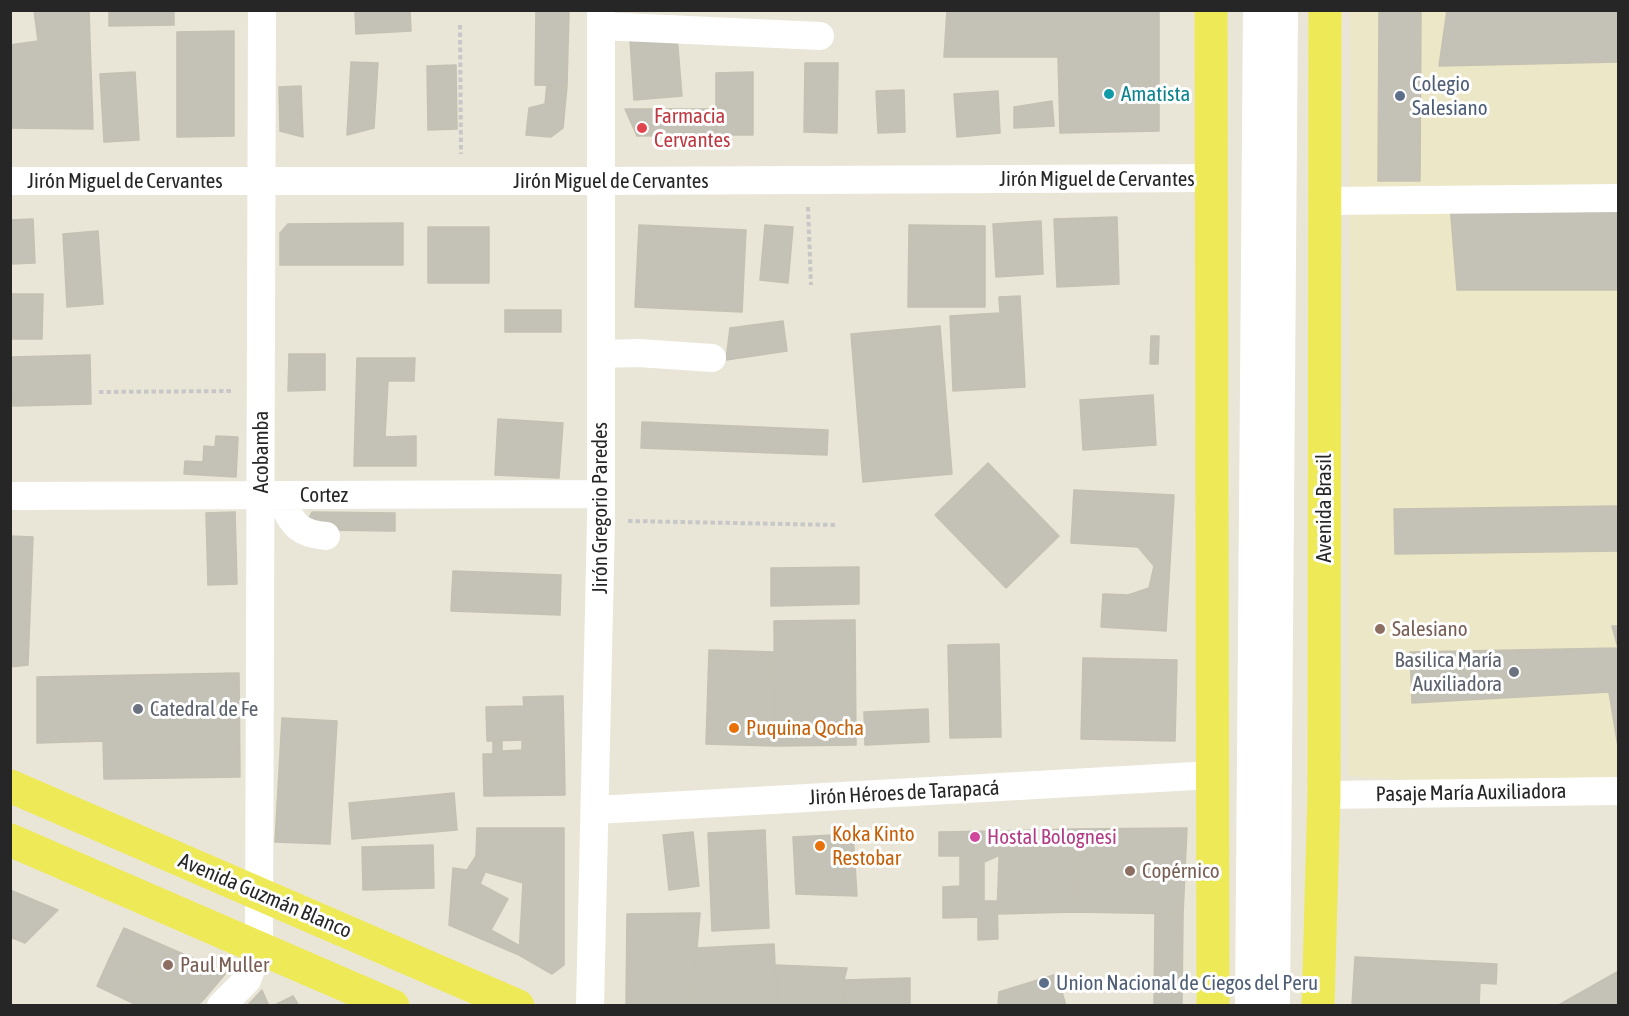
<!DOCTYPE html>
<meta charset="utf-8">
<style>
body{margin:0}
#map{position:relative;width:1629px;height:1016px;overflow:hidden;background:#e9e5d7;font-family:"Asap Condensed",sans-serif}
canvas{display:block}
.frame{position:absolute;inset:0;border:12px solid #262626;pointer-events:none}
</style>
<div id="map">
<canvas width="1629" height="1016"></canvas>
<div class="frame"></div>
</div>
<script>
const ctx = document.querySelector('canvas').getContext('2d');
ctx.lineJoin = 'round';
function fillPath(path, color) { ctx.fillStyle = color; ctx.fill(path, 'evenodd'); }
function stroke(path, color, width, dash) { ctx.strokeStyle = color; ctx.lineWidth = width; ctx.lineCap = dash ? 'butt' : 'round'; ctx.setLineDash(dash || []); ctx.stroke(path); }
function label(font, color, halo, rows, align = 'center') {
  ctx.font = font + ' "Asap Condensed",sans-serif'; ctx.lineWidth = 6; ctx.setLineDash([]); ctx.textBaseline = 'middle'; ctx.strokeStyle = halo; ctx.fillStyle = color; for (const [text, x, y, turn = 0] of rows) {
    ctx.save(); ctx.translate(x, y); ctx.rotate((+turn || 0) * Math.PI / 180); ctx.textAlign = isNaN(turn) ? turn : align; if (halo) ctx.strokeText(text, 0, 0); ctx.fillText(text, 0, 0); ctx.restore();
  }
}
fillPath(new Path2D(`
 M1350,11h268v782l-270,-17z`), '#ece7c6');
const building = new Path2D(`
 M34,10h55l4,119 -83,-1v-83l28,-4z
 M109,10h65v15l-65,1z
 M355,10h55l1,21 -55,3z
 M536,10h33l-2,76 -32,-1z
 M947,10h212v121l-99,2 -2,-76h-114z
 M1379,10h42l-1,171h-42z
 M1447,10l171,1v51l-179,4z
 M234,31v105l-57,1v-105z
 M677,36l5,60 -48,4 -4,-60z
 M351,62l27,1 -4,65 -27,7z
 M805,63h33l-1,70 -33,-1z
 M456,65l1,64 -29,1 -1,-64z
 M135,72l4,68 -35,2 -4,-68z
 M753,72v63h-37v-62z
 M547,84l20,2 -4,42 -12,9 -25,-2 3,-27 16,-4z
 M301,86l2,51 -23,-6 -1,-44z
 M904,90l1,42 -27,1 -2,-42z
 M998,91l2,42 -43,4 -3,-43z
 M1052,101l2,25 -40,2v-21z
 M625,109h91v26l-79,1z
 M1450,204l168,5v81h-161z
 M1117,217l2,67 -62,3 -3,-68z
 M33,219l2,44 -25,1v-44z
 M1041,221l2,53 -47,3 -3,-53z
 M403,223v42h-123v-32l8,-9z
 M639,225l107,5 -4,82 -107,-5z
 M765,225l28,2 -5,56 -28,-3z
 M909,225l76,1v81h-77z
 M428,227h61v56h-61z
 M98,231l5,73 -36,3 -4,-73z
 M10,294h33l-1,45h-32z
 M1020,296l5,91 -72,4 -3,-75 50,-3 -1,-16z
 M505,310h56v22h-56z
 M783,321l4,30 -61,9 4,-32z
 M940,326l12,148 -89,8 -12,-148z
 M1151,336h8l-1,28h-8z
 M289,354h36v36l-37,1z
 M90,355l1,49 -78,2 -2,-49z
 M357,358h58l-1,23h-26l-3,56 31,-1v30h-62z
 M1153,395l3,50 -73,5 -3,-50z
 M498,419l65,4 -4,55 -64,-3z
 M642,422l186,8 -1,25 -186,-7z
 M216,436l22,1 -2,40 -52,-3 1,-13 18,1 1,-16 11,1z
 M988,463l71,73 -53,52 -71,-73z
 M1074,490l100,5 -8,136 -65,-4 2,-33 25,1 21,-7 5,-22 -16,-19 -67,-4z
 M1618,506v45l-223,3 -1,-45z
 M235,512l2,72 -29,1 -2,-72z
 M312,512l83,1v18l-73,-1 -14,-10z
 M10,536l23,1 -5,128 -18,2z
 M859,567v37l-88,2v-38z
 M453,571l108,4 -1,40 -109,-4z
 M855,620l1,125 -81,1 -1,-125z
 M1612,626h6v121l-9,-55 -197,11 -2,-51 208,-4z
 M999,644l2,93 -51,1 -2,-93z
 M709,650l65,2 1,94 -69,-2z
 M1083,658l94,2 -2,81 -94,-2z
 M239,673l1,104 -136,2 -1,-38 -66,2v-66z
 M563,696l1,43 -77,2 -1,-34 38,-1 -1,-9z
 M928,709l1,33 -64,3 -1,-33z
 M282,718l55,3 -7,123 -55,-2z
 M564,739l1,56 -81,1 -1,-42h10v-13h9v10l20,-1v-10z
 M454,793l3,37 -105,9 -3,-36z
 M477,828h87v137l-12,9 -33,-19 4,-72 -37,-11 3,-9 -13,-7z
 M1187,828l-4,86 -108,-2 -1,-83z
 M1074,829l1,83 -78,2 3,-83z
 M765,830l4,98 -57,3 -4,-98z
 M1000,831v24l-16,7v39h13l1,38 -20,1v-23l-35,1v-31l17,-1v-30h-21v-24z
 M693,832l6,54 -30,4 -6,-55z
 M853,834l4,62 -61,-2 -3,-57z
 M433,845l1,43 -71,2 -1,-43z
 M476,856l13,7 -9,21 28,15 -17,31 29,16 -1,9 -70,-30 4,-57 14,2z
 M10,890l48,20 -33,33 -15,-6z
 M700,913l-8,93h-66l1,-92z
 M1155,914h28l-1,92h-28z
 M124,928l102,45 -22,26 -94,-42z
 M774,944l3,62h-85l5,-58z
 M110,957l94,42 -7,7h-58l-42,-20z
 M1355,957l142,7 -1,20 -16,-1 -1,23h-127z
 M776,965l71,3 -3,12 1,26h-68z
 M1617,972l1,34h-61z
 M1057,974l9,32h-68l1,-14z
 M910,978v28h-65l-1,-26z
 M262,990l7,16h-22z
 M293,996l6,10h-26z`);
fillPath(building, '#c4c2b7');
stroke(building, '#c4c1b2', 1.5);
stroke(new Path2D(`
 M460,25l1,129
 M808,207l3,78
 M99,392l134,-1
 M628,521l209,4`), '#c7c7c7', 4, [4.5, 3]);
stroke(new Path2D(`
 M601,26l219,10
 M10,181h591l610,-3
 M1325,201l293,-3
 M601,354l37,-1 74,5
 M10,496l591,-2
 M279,496c14,26 15,37 47,40
 M1324,795l294,-4
 M596,810l616,-35
 M221,1006l26,-26 12,-31 3,-939
 M590,1006l11,-485v-511
 M1249,1006l8,-996
 M1276,1006l8,-996`), '#fff', 28);
stroke(new Path2D(`
 M1211,10l2,996
 M10,786l508,220
 M10,840l383,166
 M1318,1006l6,-211 1,-785`), '#eeea57', 33);
for (const [x, y, r, color] of [
 [1109,94,6,"#0f9aa8"],
 [1400,96,6,"#5c6f8a"],
 [642,128,6,"#e0444e"],
 [1380,629,6,"#8d6e63"],
 [1514,672,6,"#6b7280"],
 [138,709,6,"#6b7280"],
 [734,728,6,"#e8710a"],
 [975,837,6,"#d1479c"],
 [820,846,6,"#e8710a"],
 [1130,871,6,"#8d6e63"],
 [168,965,6,"#8d6e63"],
 [1044,983,6,"#5c6f8a"]
]) { const dot = new Path2D(); dot.arc(x, y, r, 0, 2 * Math.PI); ctx.fillStyle = color; ctx.fill(dot); stroke(dot, '#fff', 2); }
label('21px', '#4e5e75', '#fff', [
 ["Colegio",1412,84],
 ["Salesiano",1412,108],
 ["Union Nacional de Ciegos del Peru",1056,983]
], 'left');
label('21px', '#0d838f', '#fff', [
 ["Amatista",1121,94]
], 'left');
label('21px', '#be3a42', '#fff', [
 ["Farmacia",654,116],
 ["Cervantes",654,140]
], 'left');
label('21px', '#262626', '#fff', [
 ["Jirón Miguel de Cervantes",1097,179],
 ["Jirón Miguel de Cervantes",125,181],
 ["Jirón Miguel de Cervantes",611,181],
 ["Acobamba",261,452,-90],
 ["Cortez",324,495],
 ["Jirón Gregorio Paredes",600,508,-90],
 ["Avenida Brasil",1324,508,-90],
 ["Jirón Héroes de Tarapacá",904,793,-3],
 ["Pasaje María Auxiliadora",1471,793,-1],
 ["Avenida Guzmán Blanco",265,896,23]
]);
label('21px', '#785e54', '#fff', [
 ["Salesiano",1392,629],
 ["Copérnico",1142,871],
 ["Paul Muller",180,965]
], 'left');
label('21px', '#5b616d', '#fff', [
 ["Basilica María",1502,660],
 ["Auxiliadora",1502,684],
 ["Catedral de Fe",150,709,"left"]
], 'right');
label('21px', '#c56008', '#fff', [
 ["Puquina Qocha",746,728],
 ["Koka Kinto",832,834],
 ["Restobar",832,858]
], 'left');
label('21px', '#b23c85', '#fff', [
 ["Hostal Bolognesi",987,837]
], 'left');
</script>
